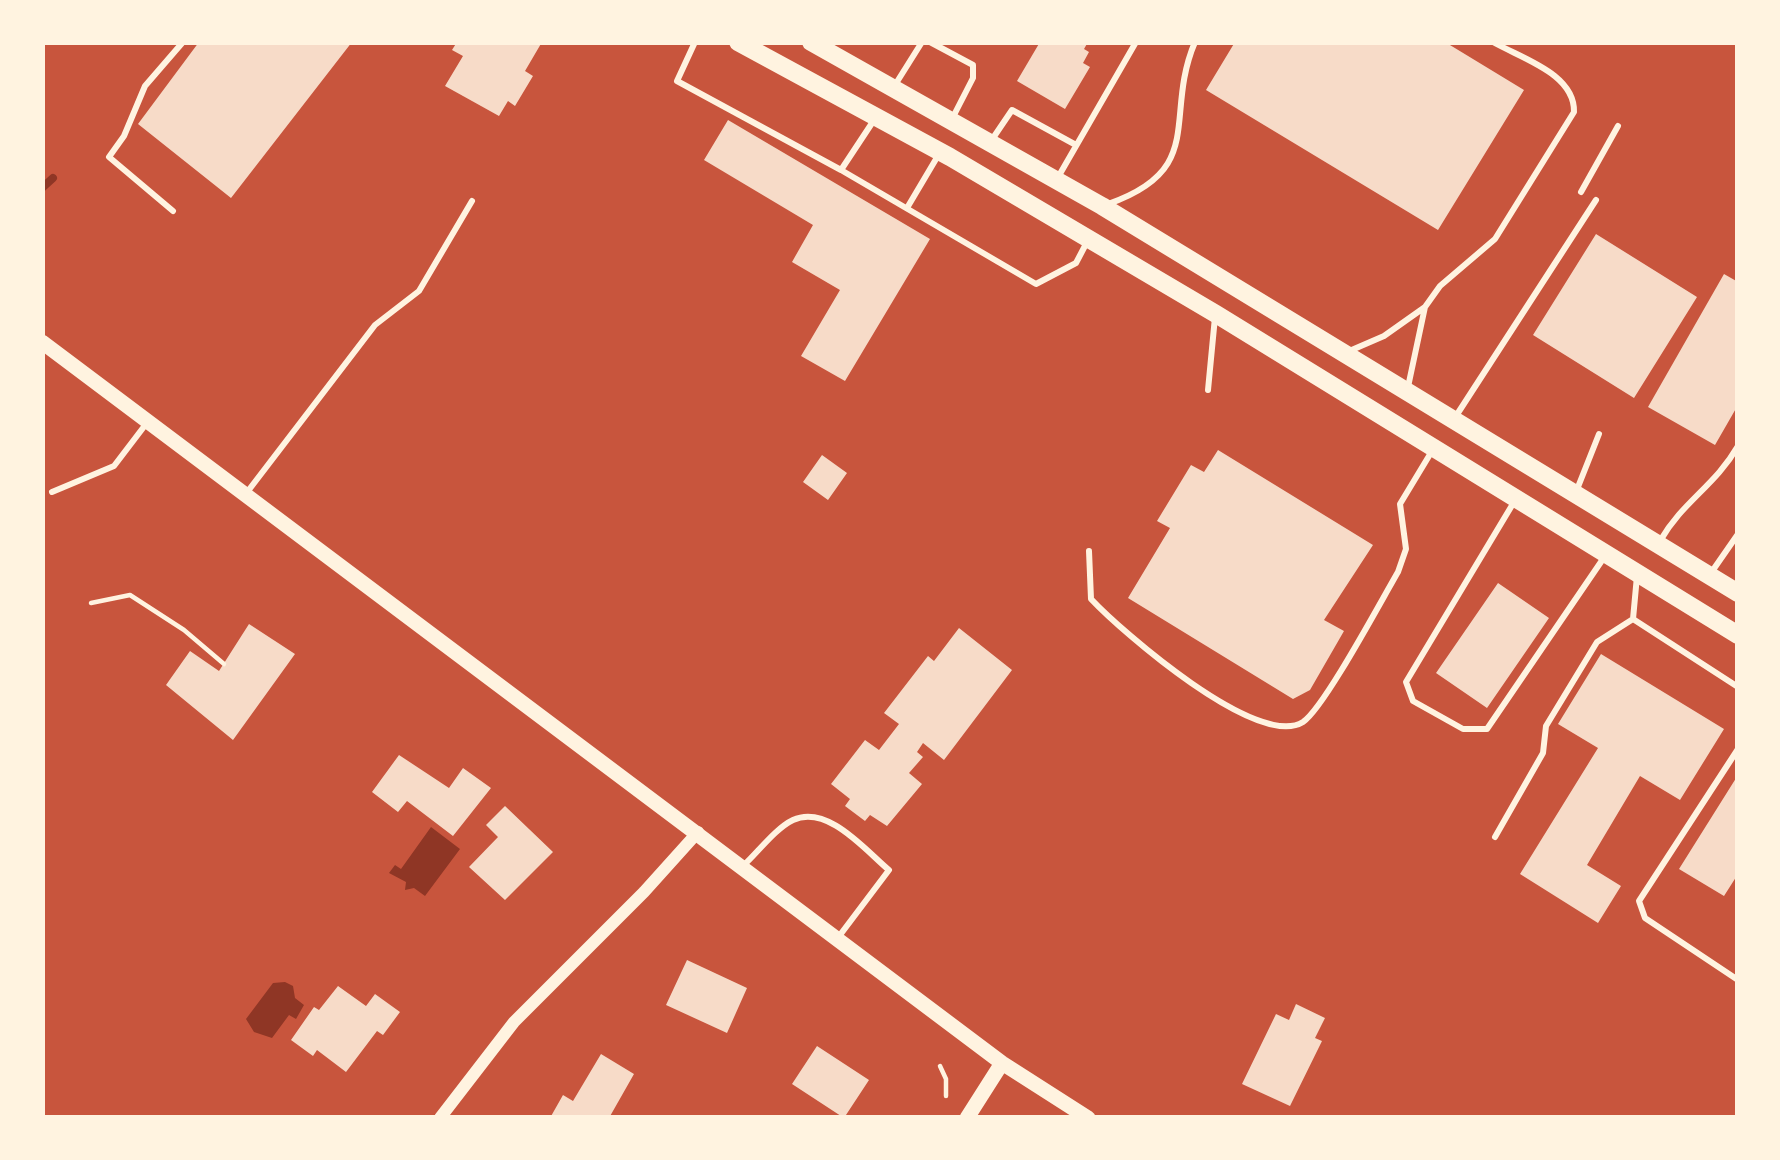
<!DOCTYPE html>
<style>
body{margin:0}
#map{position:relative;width:1780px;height:1160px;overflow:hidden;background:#c8553d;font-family:"Open Sans",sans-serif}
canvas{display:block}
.frame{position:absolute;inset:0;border:45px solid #fff3e0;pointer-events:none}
</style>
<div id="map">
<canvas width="1780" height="1160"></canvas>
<div class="frame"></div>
</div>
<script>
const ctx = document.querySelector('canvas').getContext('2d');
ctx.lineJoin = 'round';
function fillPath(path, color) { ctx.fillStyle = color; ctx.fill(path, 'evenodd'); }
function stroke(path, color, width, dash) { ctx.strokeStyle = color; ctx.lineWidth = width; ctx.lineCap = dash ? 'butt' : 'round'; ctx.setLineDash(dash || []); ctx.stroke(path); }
fillPath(new Path2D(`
 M431,827l29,22 -35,47 -11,-8 -9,2 1,-8 -17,-9 6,-8 6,4z
 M285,982l8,4 2,12 9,7 -8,14 -7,-4 -17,23 -18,-6 -8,-13 27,-36z`), '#8f3625');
stroke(new Path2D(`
 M42,188l11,-10`), '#8f3625', 8);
fillPath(new Path2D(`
 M199,42h153l-121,156 -93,-74z
 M457,42h85l-17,29 8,5 -18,30 -7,-5 -9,15 -54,-30 18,-30 -11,-6z
 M1040,42h48l-4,7 5,3 -6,11 7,4 -25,42 -48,-28z
 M1235,42h210l79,48 -86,140 -232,-140z
 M728,120l202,119 -85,142 -44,-25 39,-66 -48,-28 21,-37 -109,-65z
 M1596,234l101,63 -63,101 -101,-63z
 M1724,274l14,8v123l-23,40 -67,-38z
 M1218,450l155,95 -49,75 20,11 -34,59 -17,9 -165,-101 42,-70 -13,-7 34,-56 13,7z
 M822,455l25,18 -19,27 -25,-18z
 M1498,583l51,35 -62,90 -51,-35z
 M249,624l46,30 -62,86 -67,-55 24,-34 29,20z
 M959,628l53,42 -68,90 -21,-17 -6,9 6,5 -14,16 13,11 -35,42 -17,-11 -5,6 -20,-15 5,-7 -19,-15 34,-44 14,10 20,-26 -15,-11 44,-57 6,5z
 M1601,654l123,75 -44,71 -40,-24 -53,89 34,21 -23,37 -78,-49 78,-126 -40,-24z
 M399,755l50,33 14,-20 28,20 -38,48 -46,-35 -9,11 -26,-20z
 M1738,775v99l-14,22 -45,-27z
 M505,806l48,46 -48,48 -36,-33 29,-30 -12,-12z
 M687,960l60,28 -20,45 -61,-28z
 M338,986l28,20 9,-12 25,18 -17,23 -6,-4 -31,41 -29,-22 -4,6 -22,-16 23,-33 5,3z
 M1296,1004l29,14 -10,20 7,3 -32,65 -48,-22 34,-70 13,6z
 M817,1046l52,34 -25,38 -52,-34z
 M601,1054l33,20 -25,44h-59l13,-23 10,6z`), '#f7dbc8');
stroke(new Path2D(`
 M91,603l39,-8 54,35 40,34
 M940,1066l6,13v17`), '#fff3e0', 4.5);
stroke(new Path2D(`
 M695,42l-18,39 164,89 195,114 40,-21 11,-21
 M930,42l43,23v13l-20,39
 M895,85l27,-43
 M991,141l21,-31 64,35
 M841,170l35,-53
 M1057,179l79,-137
 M1581,192l37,-66
 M1108,204c100,-35 55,-87 87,-162
 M907,208l32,-54
 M173,211l-64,-54 15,-21 21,-50 38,-44
 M1425,307l15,-21 55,-47 79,-127c1,-38 -51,-53 -81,-70
 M1347,352l37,-16 41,-29 -17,80
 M1208,390l7,-73
 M1456,416l140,-216
 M248,491l127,-166 44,-34 53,-90
 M52,492l62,-26 32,-42
 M1576,492l23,-58
 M1738,499v7
 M1514,502l-108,180 7,19 50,28h24l118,-173
 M1660,541c23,-40 55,-55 78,-95
 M1089,551l2,48c31,33 167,151 212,123 21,-14 78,-121 95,-150l8,-23 -6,-45 32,-53
 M1713,570l25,-36
 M1637,576l-4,43 105,68
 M1738,749l-99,152 6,17 93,62
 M1495,837l48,-84 3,-27 51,-84 36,-23
 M744,865c14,-13 32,-37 49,-45 35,-16 73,31 96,50l-49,65`), '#fff3e0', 6);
stroke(new Path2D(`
 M440,1118l74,-96 130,-130 54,-60`), '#fff3e0', 12);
stroke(new Path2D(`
 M42,342l960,721 86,55
 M967,1118l35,-55`), '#fff3e0', 15);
stroke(new Path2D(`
 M738,42l212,115 266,157 522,321
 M811,42l291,164 636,387`), '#fff3e0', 18);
</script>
